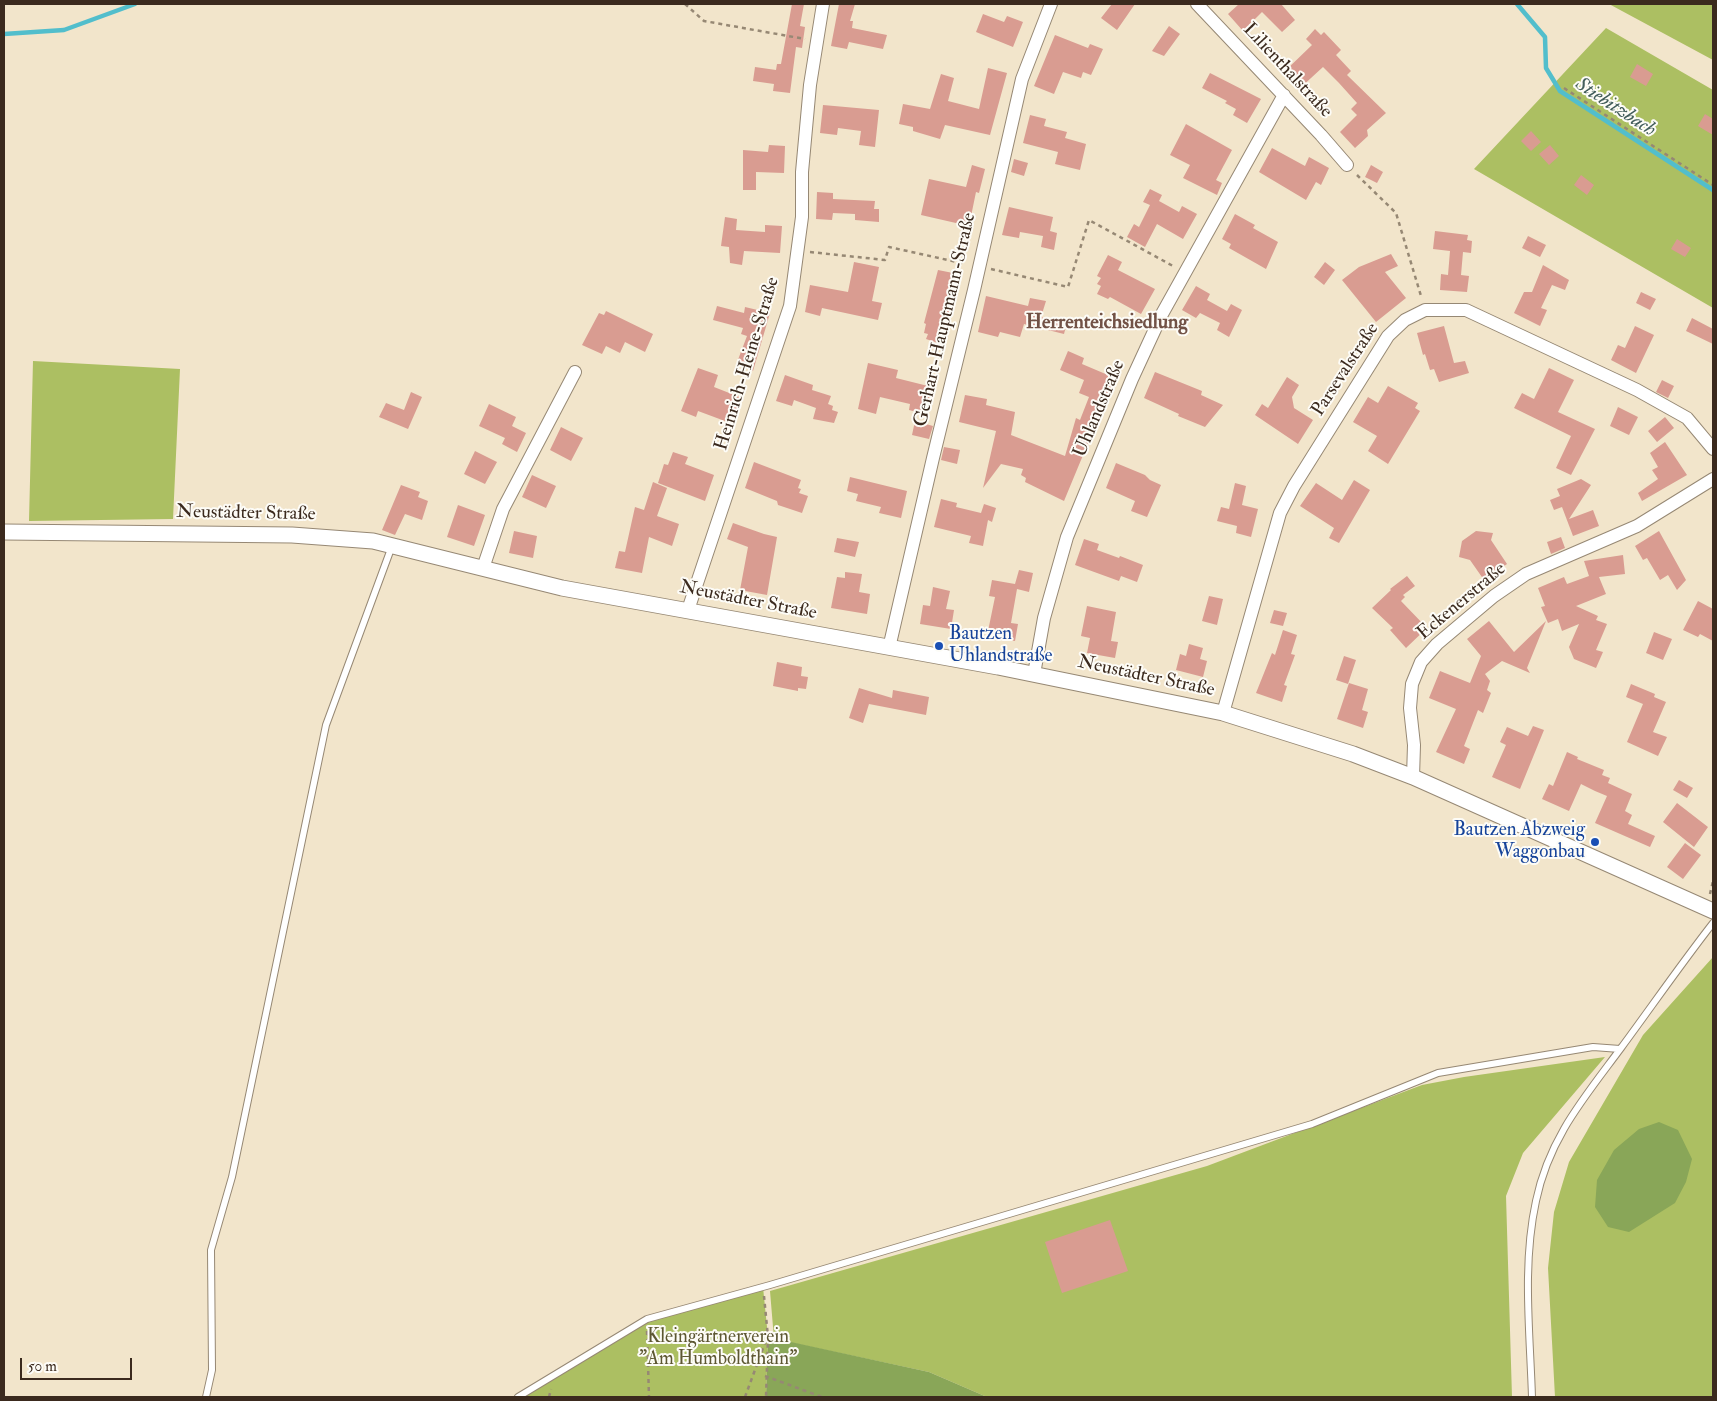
<!DOCTYPE html>
<meta charset="utf-8">
<style>
body{margin:0}
#map{position:relative;width:1717px;height:1401px;overflow:hidden;background:#f2e5cb;font-family:"IM FELL Double Pica",serif}
canvas{display:block}
.frame{position:absolute;inset:0;border:5px solid #3b2a1e;pointer-events:none}
.scale{position:absolute;left:20px;top:1358px;width:112px;height:22px;box-sizing:border-box;border:2px solid #3b2a1e;border-top:0;padding-left:6px;font-size:15px;line-height:18px;white-space:nowrap;color:#3b2a1e;-webkit-text-stroke:4px #fdfcf7;paint-order:stroke}
</style>
<div id="map">
<canvas width="1717" height="1401"></canvas>
<div class="frame"></div>
<div class="scale">50 m</div>
</div>
<script>
const ctx = document.querySelector('canvas').getContext('2d');
ctx.lineJoin = 'round';
function fillPath(path, color) { ctx.fillStyle = color; ctx.fill(path, 'evenodd'); }
function stroke(path, color, width, dash) { ctx.strokeStyle = color; ctx.lineWidth = width; ctx.lineCap = dash ? 'butt' : 'round'; ctx.setLineDash(dash || []); ctx.stroke(path); }
function label(font, color, halo, rows, align = 'center') {
  ctx.font = font + ' "IM FELL Double Pica",serif'; ctx.lineWidth = 4; ctx.setLineDash([]); ctx.textBaseline = 'middle'; ctx.strokeStyle = halo; ctx.fillStyle = color; for (const [text, x, y, turn = 0] of rows) {
    ctx.save(); ctx.translate(x, y); ctx.rotate((+turn || 0) * Math.PI / 180); ctx.textAlign = isNaN(turn) ? turn : align; if (halo) ctx.strokeText(text, 0, 0); ctx.fillText(text, 0, 0); ctx.restore();
  }
}
fillPath(new Path2D(`
 M1609,4h104v56z
 M1606,28l107,62v218l-239,-139z
 M33,361l147,8 -7,150 -144,2z
 M1713,957v440h-158l-7,-129 6,-56 15,-50 74,-127z
 M1605,1057l-82,96 -17,43 6,201h-525l-58,-25 -155,-33 -4,-48 437,-125 215,-81 42,-8z
 M763,1287l5,50 -2,60h-248l129,-78z`), '#acbf62');
fillPath(new Path2D(`
 M1659,1122l19,8 14,29 -6,23 -11,21 -46,29 -21,-5 -13,-20 2,-27 17,-30 25,-21z
 M768,1337l161,35 58,25h-221z`), '#89a658');
stroke(new Path2D(`
 M1517,4l28,33 1,31 14,23 153,99
 M4,34l60,-4 71,-26`), '#52becc', 4.5);
fillPath(new Path2D(`
 M792,4h12l-4,22 5,1 -3,21 -6,-1 -6,46 -17,-2 1,-7 -21,-3 2,-14 21,3 1,-6h4z
 M839,4h16l-5,17h3l-1,7 35,7 -4,14 -34,-7 -2,7 -16,-3z
 M1112,4h23l-18,26 -16,-12z
 M1239,4h42l14,16 -13,12 -20,-20 -19,19 -15,-17z
 M983,14l21,8 3,-6 16,6 -10,25 -37,-15z
 M1169,26l11,8 -16,22 -12,-5z
 M1315,29l6,6 3,-3 17,18 -5,5 15,16 -4,4 39,38 -19,17 1,6 -13,12 -15,-16 17,-17 -6,-6 6,-6 -18,-20 -16,-16 -24,22 -16,-16 29,-28 -6,-6z
 M1055,35l33,13 2,-4 13,5 -12,26 -8,-3 -2,6 -18,-6 -9,22 -20,-8z
 M1637,64l16,10 -7,12 -16,-9z
 M988,68l19,5 -17,62 -45,-10 -5,14 -27,-8v-4l-14,-3 4,-20 27,5 11,-35 13,4 -6,23 31,8z
 M1210,73l51,26 -14,24 -14,-8 3,-6 -11,-6 2,-2 -25,-13z
 M823,105l56,5 -4,37 -16,-2 2,-14 -23,-3 -1,7 -17,-2z
 M1705,114l8,5v16l-15,-9z
 M1030,115l16,4 -2,7 23,6 -2,6 21,6 -6,26 -25,-6 3,-12 -35,-9z
 M1186,124l46,26 -16,30 6,3 -5,12 -34,-17 7,-13 -20,-10z
 M1531,131l10,11 -10,9 -10,-10z
 M769,145l16,1 -1,27 -28,-1v18h-13v-40l25,2z
 M1550,145l9,11 -10,9 -10,-11z
 M1272,148l33,18 4,-9 20,11 -8,17 -5,-3 -10,18 -47,-28z
 M1014,159l14,4 -4,13 -13,-4z
 M972,165l13,4 -6,24 -3,-1 -7,34 -48,-11 8,-36 37,8z
 M1371,165l12,7 -6,11 -12,-6z
 M1581,175l13,10 -7,10 -13,-10z
 M1150,189l12,6 -3,6 20,11 3,-6 15,8 -14,25 -26,-15 -12,23 -18,-10 7,-13 5,3 11,-22 -7,-3z
 M817,192l16,1v6l42,2 -1,8h5v13l-24,-2v-6l-22,-1 -1,7 -16,-1z
 M1009,207l44,10 -3,14 7,2 -3,17 -13,-3 2,-11 -23,-4 -1,6 -17,-3z
 M1235,214l20,11 -2,3 25,14 -12,27 -37,-21 2,-4 -9,-5z
 M725,217l12,2 -1,11 29,2v-7l17,1 -2,27 -36,-2 -2,14 -12,-2 -1,-16 -8,-1z
 M1435,231l33,4 -1,5 5,1 -1,12 -8,-1 -2,23 8,1 -2,16 -27,-2 1,-16 7,1 2,-24 -17,-2z
 M1528,236l18,9 -6,12 -18,-9z
 M1677,239l14,9 -6,9 -14,-8z
 M1391,254l7,12 -13,6 21,26 -30,24 -34,-42 17,-13z
 M1108,255l14,7 -4,8 37,19 -14,25 -31,-17 -2,2 -11,-5 4,-8 -4,-2 4,-6 -4,-2z
 M854,262l25,5 -7,34 10,2 -4,17 -56,-12 -2,8 -15,-4 5,-27 38,7z
 M1325,262l10,8 -11,15 -10,-8z
 M1543,265l26,15 -4,10 -13,-5 -11,23 6,2 -7,16 -26,-13 10,-21h8z
 M938,270l20,4 -10,43 3,3 -10,24 -15,-5 2,-5 -4,-1 2,-9 -2,-1z
 M1196,286l14,8 -3,6 20,11 4,-7 11,6 -13,27 -12,-7 3,-7 -20,-10 -4,5 -14,-8z
 M1641,292l15,7 -6,11 -14,-7z
 M986,296l42,10 2,-8 16,3 -5,16 25,9 -2,8 -40,-10 -4,13 -20,-5 -2,5 -20,-5z
 M717,306l27,7 1,-6 25,6 -17,58 -17,-6 11,-29 -6,-2 2,-6 -30,-8z
 M606,311l47,23 -8,18 -20,-10 -5,11 -14,-7 -4,8 -20,-9 17,-32 5,2z
 M1692,318l21,11v15l-27,-13z
 M1444,326l10,37 11,-2 4,12 -30,9 -5,-13 -4,1 -5,-16 -2,1 -6,-22z
 M1635,326l19,9 -18,38 -25,-13 7,-15 7,3z
 M1068,351l16,7 -2,6 33,14 -51,123 -39,-19 1,-4 -5,-3 2,-6 -22,-5 -18,24 13,-57 -37,-9 6,-27 22,4 -1,6 29,7 -4,23 54,21 11,-38 4,2 9,-23 -10,-4 5,-13 -24,-10z
 M868,363l30,7 -2,8 36,9 -7,27 -16,-4 1,-6 -30,-7 -4,17 -18,-5z
 M698,368l20,7 -4,12 28,11 -9,26 -35,-13 -2,6 -15,-6z
 M1549,368l25,12 -16,32 37,17 -24,46 -15,-7 15,-32 -57,-28 8,-15 12,6z
 M1155,372l47,19 -1,4 22,10 -18,22 -27,-11 1,-2 -35,-16z
 M785,375l28,10 -1,5 19,6 -3,8 5,2 -1,4 6,2 -4,11 -21,-4 3,-11 -22,-8 -2,6 -16,-5z
 M1287,377l12,8 -7,12 2,11 19,12 -15,24 -43,-29 7,-11 6,4z
 M1662,380l12,6 -6,12 -12,-6z
 M1388,386l30,17 -3,5 5,3 -32,53 -20,-13 9,-15 -24,-14 15,-25 10,6z
 M411,392l11,5 -14,32 -29,-12 7,-14 18,7z
 M489,404l27,13 -4,9 14,7 -9,19 -15,-8 3,-6 -26,-12z
 M1618,407l20,10 -9,18 -19,-9z
 M1665,417l9,11 -17,14 -9,-11z
 M915,421l18,5 -4,13 -17,-4z
 M561,427l22,11 -12,23 -21,-11z
 M1665,442l22,33 -45,26 -4,-8 20,-14 -6,-9 6,-3 -8,-14z
 M944,447l16,3 -3,14 -16,-4z
 M475,451l22,11 -12,22 -21,-10z
 M673,452l15,5 -3,7 29,11 -9,26 -47,-18 6,-19 4,1z
 M754,462l47,18 -3,8 3,1 -2,4 9,3 -6,17 -24,-8 -1,-4 -32,-13z
 M1116,463l29,12 5,5 11,5 -14,32 -16,-6 4,-10 -29,-13z
 M532,475l24,11 -10,22 -24,-11z
 M850,477l57,14 -6,27 -22,-5 2,-6 -25,-6 2,-7 -11,-3z
 M1581,479l10,6 -22,34 24,-9 6,16 -26,10 -11,-29 -8,3 -4,-10 10,-4 -3,-7z
 M1354,480l16,10 -31,53 -10,-5 5,-10 -34,-22 16,-23 26,17z
 M653,482l14,6 -10,28 22,8 -7,22 -23,-9 -7,36 -27,-5 4,-17 6,1 10,-45 9,3z
 M1235,483l11,3 -4,19 16,4 -7,28 -15,-4 1,-7 -20,-5 4,-14 8,2z
 M401,485l19,7 -2,5 10,4 -6,19 -17,-6 -10,21 -13,-5z
 M941,499l16,4 -1,4 25,6 3,-9 12,4 -4,14 -4,-2 -5,26 -14,-3 2,-7 -37,-9z
 M458,505l27,10 -11,31 -27,-9z
 M733,523l31,11 13,3 -10,58 -27,-5 8,-43 -21,-8z
 M514,531l23,5 -4,22 -24,-5z
 M1476,531l17,2 -2,7 16,24 -23,16 -14,-20 -11,-3 3,-16z
 M1659,531l27,49 -9,10 -9,-15 -8,5 -13,-22 -4,2 -8,-14z
 M1561,537l4,11 -14,6 -4,-12z
 M837,538l22,4 -4,15 -21,-5z
 M1084,539l15,5 -2,6 22,8 1,-2 23,9 -6,17 -16,-6 -2,5 -44,-16z
 M1623,555l2,19 -26,3 7,17 -30,12 22,10 -2,4 11,4 -11,26 7,2 -7,16 -22,-9 -5,-12 10,-23 -17,7 -4,-12 -10,4 -7,-16 4,-1 -7,-18 26,-11 3,7 22,-8 -5,-15z
 M1019,570l14,3 -4,19 -12,-3 -6,34 7,1 -3,17 -28,-5 8,-39 -6,-1 3,-16 23,4z
 M845,572l17,2 -3,18 11,2 -3,20 -36,-6 6,-31 8,1z
 M1407,576l8,10 -12,9 2,2 -4,4 26,27 -21,20 -16,-18 3,-2 -21,-20 19,-18 -1,-1z
 M933,587l17,4 -4,18 8,1 -3,19 -31,-5 3,-19 7,1z
 M1209,596l14,3 -6,26 -15,-4z
 M1698,601l15,8v32l-13,-7 -2,3 -15,-7z
 M1087,606l29,6 -5,29 7,1 -3,16 -28,-5 3,-15 -9,-2z
 M1274,610l13,3 -4,13 -13,-3z
 M1489,621l25,31 32,-31 -19,47 3,5 -28,-12 -17,13 5,7 -3,9 4,3 -8,20 -5,-3 -14,36 6,3 -6,15 -28,-12 20,-43 -27,-11 11,-27 30,12 11,-27 -14,-17z
 M1283,630l14,5 -6,19 4,1 -11,30 3,1 -5,16 -26,-9 16,-40 3,2z
 M1654,632l18,7 -9,21 -17,-7z
 M1189,644l14,4 -3,11 7,2 -4,16 -27,-7 4,-16 6,2z
 M1344,656l12,4 -8,24 -12,-4z
 M777,662l25,5 -1,9 7,1 -2,12 -8,-1v3l-25,-5z
 M1349,683l19,6 -6,21 6,2 -5,16 -26,-9z
 M1631,684l24,10 -1,3 12,5 -13,30 14,5 -9,19 -31,-14 16,-38 -17,-7z
 M859,688l33,10 1,-8 36,7 -3,18 -57,-11 -6,19 -14,-5z
 M1533,726l11,4 -24,59 -28,-12 14,-32 -6,-3 7,-15 21,9z
 M1567,752l11,5 -1,2 27,11 -2,5 8,3 -2,5 24,11 -7,17 7,4 -4,9 27,12 -5,11 -55,-24 12,-27 -12,-5 -14,-7 -12,27 -27,-12 7,-15 4,2z
 M1679,780l14,8 -6,10 -14,-8z
 M1677,803l31,24 -14,20 -31,-25z
 M1685,843l16,12 -18,24 -16,-12z
 M1110,1220l18,51 -66,22 -17,-51z`), '#d99c91');
const service = new Path2D(`
 M206,1397l6,-27 -1,-120 21,-73 94,-452 66,-179
 M518,1397l129,-78 123,-34 542,-161 126,-51 155,-26 27,2
 M1532,1397c-2,-65 -10,-132 4,-196 13,-63 48,-103 85,-153 31,-42 60,-84 92,-125`);
const minor = new Path2D(`
 M1197,4l124,131 26,30
 M483,568l20,-59 72,-137
 M688,610l102,-304 12,-89v-45l8,-87 13,-81
 M889,648l44,-190 41,-168 48,-211 29,-75
 M1034,674l10,-56 23,-81 65,-158 30,-65 122,-219
 M1223,713l57,-200 14,-27 94,-150 17,-16 20,-10h41l171,80 50,28 26,31
 M1413,777l1,-32 -4,-37 2,-24 9,-22 16,-18 57,-48 32,-22 111,-48 76,-47`);
const tertiary = new Path2D(`
 M4,532l288,3 81,6 189,47 436,79 225,46 130,41 60,23 300,134`);
stroke(service, '#968874', 8);
stroke(minor, '#968874', 14);
stroke(tertiary, '#968874', 17);
stroke(new Path2D(`
 M685,4l19,17 101,18
 M1564,88l149,97
 M1357,175l39,38 25,83
 M810,252l75,8 4,-13 77,17
 M991,269l77,18 21,-67 84,46
 M1710,894l3,-13
 M764,1296l4,41 -2,60
 M647,1331l2,66
 M765,1376l57,21
 M549,1397l2,-8
 M745,1397l21,-57`), '#968874', 2.5, [4, 4]);
stroke(service, '#fff', 6);
stroke(minor, '#fff', 12);
stroke(tertiary, '#fff', 15);
for (const [x, y, r, color] of [
 [939,646,5,"#1a4fb4"],
 [1595,842,5,"#1a4fb4"]
]) { const dot = new Path2D(); dot.arc(x, y, r, 0, 2 * Math.PI); ctx.fillStyle = color; ctx.fill(dot); stroke(dot, '#fdfcf7', 2); }
label('19px', '#3b2a1e', '#fdfcf7', [
 ["Lilienthalstraße",1287,71,47],
 ["Gerhart-Hauptmann-Straße",946,320,-77],
 ["Heinrich-Heine-Straße",748,364,-73],
 ["Parsevalstraße",1346,370,-57],
 ["Uhlandstraße",1100,409,-67],
 ["Neustädter Straße",246,514,1],
 ["Neustädter Straße",748,601,11],
 ["Eckenerstraße",1462,602,-40],
 ["Neustädter Straße",1146,677,12]
]);
label('19px', '#164399', '#fdfcf7', [
 ["Bautzen",949,635],
 ["Uhlandstraße",949,657],
 ["Bautzen Abzweig",1585,831,"right"],
 ["Waggonbau",1585,853,"right"]
], 'left');
label('19px', '#5d5732', '#fdfcf7', [
 ["Kleingärtnerverein",718,1338],
 ["\"Am Humboldthain\"",718,1360]
]);
label('italic 20px', '#435e5b', '#fdfcf7', [
 ["Stiebitzbach",1615,108,33]
]);
label('bold 20px', '#725246', '#fdfcf7', [
 ["Herrenteichsiedlung",1107,324]
]);
</script>
